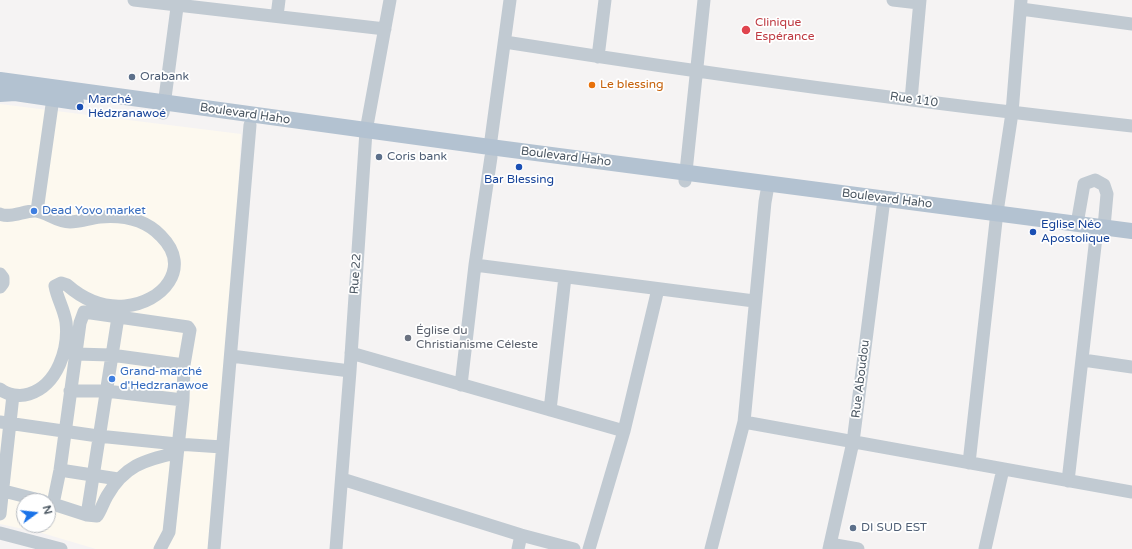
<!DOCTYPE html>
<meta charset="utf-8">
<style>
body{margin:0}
#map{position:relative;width:1132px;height:549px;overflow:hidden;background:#f5f3f3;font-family:"Varela Round",sans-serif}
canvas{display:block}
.north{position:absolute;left:16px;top:493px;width:40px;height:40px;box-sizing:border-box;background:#fff;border:1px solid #b7bbc0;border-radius:50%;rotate:75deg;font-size:11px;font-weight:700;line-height:16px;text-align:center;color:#4a5661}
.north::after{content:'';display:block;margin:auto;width:14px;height:18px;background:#1a73e8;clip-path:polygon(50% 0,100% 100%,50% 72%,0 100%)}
</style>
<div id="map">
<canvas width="1132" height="549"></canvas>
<div class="north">N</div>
</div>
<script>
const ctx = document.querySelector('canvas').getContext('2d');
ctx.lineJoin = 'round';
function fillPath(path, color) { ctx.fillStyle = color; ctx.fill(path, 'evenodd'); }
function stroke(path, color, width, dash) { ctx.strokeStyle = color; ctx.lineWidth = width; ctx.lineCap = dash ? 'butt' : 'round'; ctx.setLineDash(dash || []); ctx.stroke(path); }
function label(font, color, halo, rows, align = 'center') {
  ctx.font = font + ' "Varela Round",sans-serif'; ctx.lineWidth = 3.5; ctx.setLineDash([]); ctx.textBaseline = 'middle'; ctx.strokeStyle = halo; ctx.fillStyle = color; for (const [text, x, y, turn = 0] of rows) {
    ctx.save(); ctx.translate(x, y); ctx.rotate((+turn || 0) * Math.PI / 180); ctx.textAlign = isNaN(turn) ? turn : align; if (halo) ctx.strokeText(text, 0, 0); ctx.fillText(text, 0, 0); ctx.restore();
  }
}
fillPath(new Path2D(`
 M0,104l241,30 -6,124 -27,291h-112l-54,-16 -42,-9zM24,501h24v24h-24z`), '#fdf9ef');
stroke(new Path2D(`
 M134,0l251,29
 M893,0l26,3
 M1021,9l111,15
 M277,16l2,-16
 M505,42c208,33 418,61 627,84
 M598,57l7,-57
 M911,100l9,-100
 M163,113l15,-113
 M490,147l20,-147
 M685,181l19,-181
 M37,211l16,-113
 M0,214c10,5 25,-4 36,-3 11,1 20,11 34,11 10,0 20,-4 30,-5 23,-2 45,2 61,19 32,32 1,67 -36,70 -22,2 -42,-7 -58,-21l-6,-2 -6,3c2,12 9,23 11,36 3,26 -8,63 -37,72 -9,3 -22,1 -29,-5
 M1077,224l7,-40 11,-4 9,5 3,9 -3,33
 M475,265l279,36
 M0,274l3,4v5l-3,4
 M351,353l273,78
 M76,354l35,1 73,10
 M231,356l119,15
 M1083,360l49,7
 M461,385l14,-120 16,-108
 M70,391h36l77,9
 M550,410l15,-133
 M0,422l98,14 79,8 45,3
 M744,422l388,70
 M969,463l28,-251 15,-99 9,-113
 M60,470l58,9
 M342,479l179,56 53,14
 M1068,481l28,-244
 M0,490l43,11
 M0,514l13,-119
 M87,515l31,-198
 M0,533l61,16
 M830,544l28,5
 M160,549l9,-17 14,-132 1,-35 6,-35 -2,-3 -104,-15 -4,11 -20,147 -7,34 34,11 10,1c4,-6 6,-13 10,-20 17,-30 37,-36 69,-43
 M214,549l36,-424
 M336,549l14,-178 16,-240 24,-131
 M518,549l3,-14
 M589,549l35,-118 34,-142
 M711,549l33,-127 21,-220 2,-11
 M829,549l24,-107 30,-235
 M985,549l18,-80`), '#c1cad2', 13);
stroke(new Path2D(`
 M0,80l490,67 642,84
 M0,94l15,-1 61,9`), '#b3c2d1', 16);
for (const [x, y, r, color] of [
 [746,30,5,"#e0444e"],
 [132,77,4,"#5c6f8a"],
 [592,85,4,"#e8710a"],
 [80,107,4,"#1a4fb4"],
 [379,157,4,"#5c6f8a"],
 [519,167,4,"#1a4fb4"],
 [34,211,4,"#3f7fe0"],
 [1033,232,4,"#1a4fb4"],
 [408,338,4,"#6b7280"],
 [112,379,4,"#3f7fe0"],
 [853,528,4,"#5c6f8a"]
]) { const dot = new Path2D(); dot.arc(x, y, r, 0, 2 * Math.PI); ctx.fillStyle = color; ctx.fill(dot); stroke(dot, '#fff', 1.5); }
label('12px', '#be3a42', '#fff', [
 ["Clinique",755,23],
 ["Espérance",755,37]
], 'left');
label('12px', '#4e5e75', '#fff', [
 ["Orabank",140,77],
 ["Coris bank",387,157],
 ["DI SUD EST",861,528]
], 'left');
label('12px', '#c56008', '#fff', [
 ["Le blessing",600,85]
], 'left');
label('12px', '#164399', '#fff', [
 ["Marché",88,100],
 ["Hédzranawoé",88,114],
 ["Bar Blessing",519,180,"center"],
 ["Eglise Néo",1041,225],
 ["Apostolique",1041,239]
], 'left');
label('12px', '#4a5661', '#fff', [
 ["Rue 110",914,100,8],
 ["Boulevard Haho",245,114,8],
 ["Boulevard Haho",566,157,7],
 ["Boulevard Haho",887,199,7],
 ["Rue 22",356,274,-86],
 ["Rue Aboudou",861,379,-83]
]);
label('12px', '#366cbe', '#fff', [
 ["Dead Yovo market",42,211],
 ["Grand-marché",120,372],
 ["d'Hedzranawoe",120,386]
], 'left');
label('12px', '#5b616d', '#fff', [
 ["Église du",416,331],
 ["Christianisme Céleste",416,345]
], 'left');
</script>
